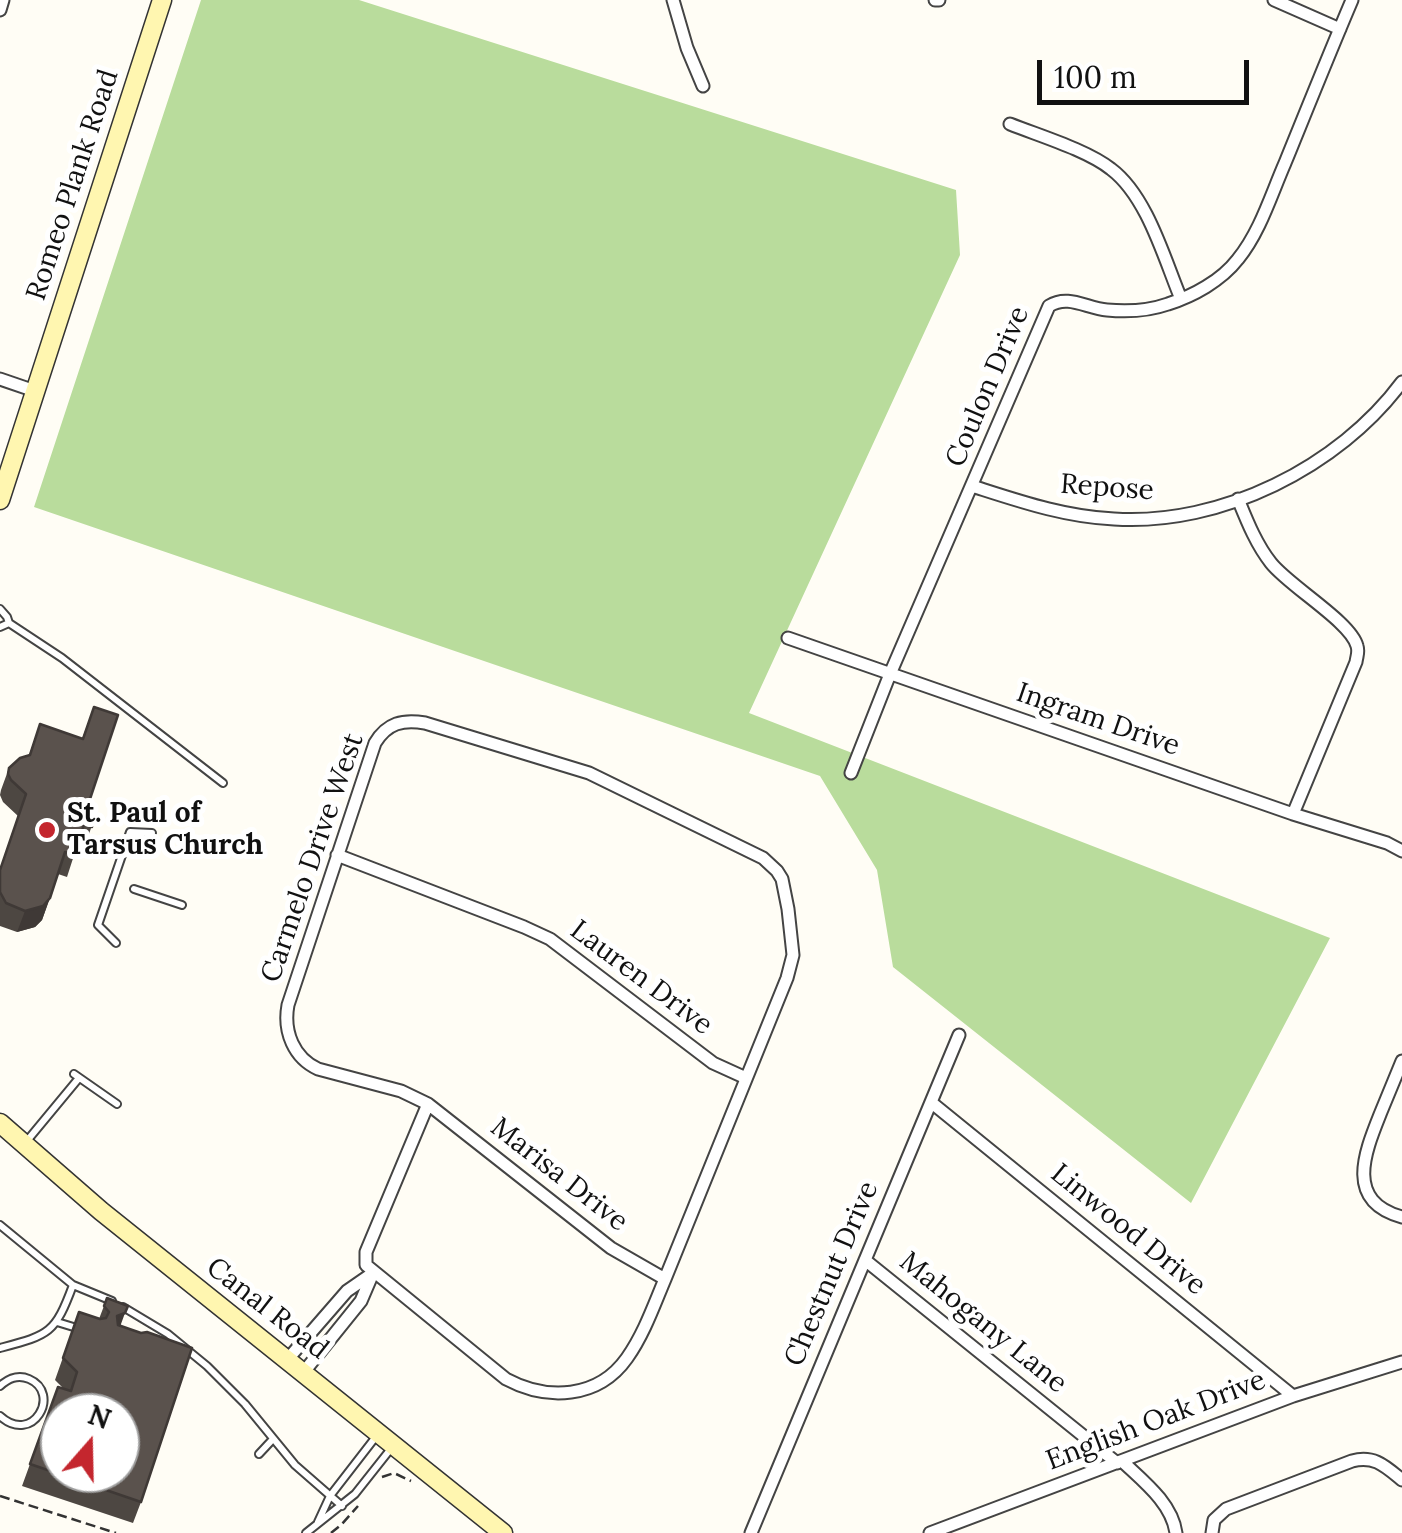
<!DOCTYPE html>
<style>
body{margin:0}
#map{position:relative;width:1402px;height:1533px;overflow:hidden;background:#fffdf5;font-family:Lora,serif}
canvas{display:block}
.north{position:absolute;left:40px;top:1393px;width:100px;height:100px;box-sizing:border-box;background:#fff;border:2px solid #a0a0a0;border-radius:50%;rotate:20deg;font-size:28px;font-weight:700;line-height:40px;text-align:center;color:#111}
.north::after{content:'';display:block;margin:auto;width:35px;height:45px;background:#c4262e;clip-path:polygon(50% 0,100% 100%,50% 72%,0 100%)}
.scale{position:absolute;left:1037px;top:60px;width:212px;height:45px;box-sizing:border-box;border:5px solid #111;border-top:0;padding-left:12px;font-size:30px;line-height:35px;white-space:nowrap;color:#111;-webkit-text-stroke:8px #fff;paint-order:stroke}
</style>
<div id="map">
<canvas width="1402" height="1533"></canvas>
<div class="north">N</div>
<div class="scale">100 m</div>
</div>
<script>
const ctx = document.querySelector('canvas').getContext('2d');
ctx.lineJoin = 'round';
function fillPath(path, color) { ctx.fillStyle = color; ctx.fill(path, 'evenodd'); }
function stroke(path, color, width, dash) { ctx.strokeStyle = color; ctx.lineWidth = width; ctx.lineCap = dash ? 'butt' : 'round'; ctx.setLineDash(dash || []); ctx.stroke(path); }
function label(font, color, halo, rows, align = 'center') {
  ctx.font = font + ' Lora,serif'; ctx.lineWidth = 10; ctx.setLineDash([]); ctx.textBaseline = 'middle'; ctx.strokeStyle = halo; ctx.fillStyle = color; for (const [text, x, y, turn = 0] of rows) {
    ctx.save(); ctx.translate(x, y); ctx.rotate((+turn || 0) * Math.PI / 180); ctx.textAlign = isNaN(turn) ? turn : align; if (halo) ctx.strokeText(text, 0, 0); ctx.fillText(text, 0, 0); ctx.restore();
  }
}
fillPath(new Path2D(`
 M201,0h158l597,190 4,65 -211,458 581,225 -139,265 -298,-236 -16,-97 -57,-94 -786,-269z`), '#b9dc9c');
const lane = new Path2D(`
 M0,609l7,8 2,6 -9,4
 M9,623l53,35 161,125
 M134,889l48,16
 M116,943l-18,-18 32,-93 22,1
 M74,1074l43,30
 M26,1142l53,-64
 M0,1225l73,60 39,16
 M123,1307l45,27 39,32 38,38 50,61 47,41
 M57,1322l23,7
 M0,1348c49,-13 55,-14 73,-63
 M0,1386c8,-7 17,-12 29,-7 33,14 4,67 -29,37
 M259,1454l14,-15
 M318,1522l12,-26 48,-62
 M306,1533l49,-39 38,-48`);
const street = new Path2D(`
 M673,0l14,48 16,38
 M935,0h4
 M1274,0l66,29
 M0,10l3,-10
 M1010,124c30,12 77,26 101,45 36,27 53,89 70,130
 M0,379l35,12
 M972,486c47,15 93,31 142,33 107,7 225,-52 288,-137
 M1238,499c9,22 18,45 33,64 18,23 80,59 86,83 2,6 0,9 -1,16l-63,152
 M788,638l505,176 94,29 15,8
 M851,773l39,-99 159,-368c19,-12 37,2 58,4 21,2 41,1 61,-6 25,-8 53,-23 70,-45 22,-27 33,-64 47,-96 22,-54 44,-109 67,-163
 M337,855l187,72 26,12 163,124 33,15
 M1402,1061c-7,17 -14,34 -21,51 -16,40 -37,89 21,105
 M932,1103l361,293
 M428,1104l-62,148v13l140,114c41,22 92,20 121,-21 17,-24 27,-53 38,-79l122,-301 6,-23 -5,-46 -6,-30 -5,-8 -14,-13 -174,-85 -164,-50c-22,-4 -38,0 -50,20l-87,262c-5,27 6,53 30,64l83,22 27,13 183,144 54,31
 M865,1260l252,203
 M287,1360l60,-69 26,-18 -12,28 -58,72
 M1122,1461c21,20 50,42 54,72
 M751,1533l208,-498
 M930,1533l363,-137 109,-34
 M1212,1533l2,-13 12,-11 126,-48c22,-6 33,5 50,19`);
const secondary = new Path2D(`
 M0,500l162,-500
 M0,1123l101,88 402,322`);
stroke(lane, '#444', 10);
stroke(street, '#444', 15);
stroke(secondary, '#333', 21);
stroke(new Path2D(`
 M382,1477l12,-4 17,8
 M0,1496l116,37
 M331,1533l11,-9 16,-18`), '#333', 2.5, [10, 5]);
stroke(lane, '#fff', 6);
stroke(street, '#fff', 11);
stroke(secondary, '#fff6b0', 18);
fillPath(new Path2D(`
 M94,707l-8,104 10,3 -12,34 -7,-2 -10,31 -9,-3 -16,46 -7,7 -18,5 -17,-6v-57l18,-53 -15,-14 -3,-7 1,-5 8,-22 20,-13 11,-31 42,15z
 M107,1298l14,27 20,177 -8,21 -111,-37 36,-99 6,2 -9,-9 24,-68 20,7z`), '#4d4742');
fillPath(new Path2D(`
 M50,898l-8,22 -7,7 -18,5 8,-21z
 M125,1313l-8,22v-19z`), '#3f3936');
const building = new Path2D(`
 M94,707l24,8 -32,96 10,3 -4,13 -8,-3 -9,31 -10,-3 -15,46 -7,8 -18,5 -19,-8 -6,-11v-22l26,-76 -15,-14 -3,-6 1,-6 11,-10 10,-3 10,-31 43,15z
 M107,1298l21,8 -3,7 -8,3 1,9 23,8 6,-1 45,16 -51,154 -111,-38 28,-77 13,4 6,-19 -14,-14 16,-46 21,7 6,-1 3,-6 -5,-6zM60,1413h60v60h-60z`);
fillPath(building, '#5a524d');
stroke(building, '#3f3936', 2.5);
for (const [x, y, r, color] of [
 [47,830,10,"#c4262e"]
]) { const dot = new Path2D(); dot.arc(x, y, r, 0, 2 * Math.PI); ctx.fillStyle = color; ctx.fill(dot); stroke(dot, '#fff', 4); }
label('28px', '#111', '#fff', [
 ["Romeo Plank Road",73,185,-72],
 ["Coulon Drive",988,387,-67],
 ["Repose",1107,488,4],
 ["Ingram Drive",1098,720,19],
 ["Carmelo Drive West",313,858,-71],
 ["Lauren Drive",641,978,37],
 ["Marisa Drive",559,1175,38],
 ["Linwood Drive",1128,1230,39],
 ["Chestnut Drive",832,1274,-67],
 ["Canal Road",267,1309,38],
 ["Mahogany Lane",983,1323,39],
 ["English Oak Drive",1156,1421,-21]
]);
label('bold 28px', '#111', '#fff', [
 ["St. Paul of",67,814],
 ["Tarsus Church",67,846]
], 'left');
</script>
